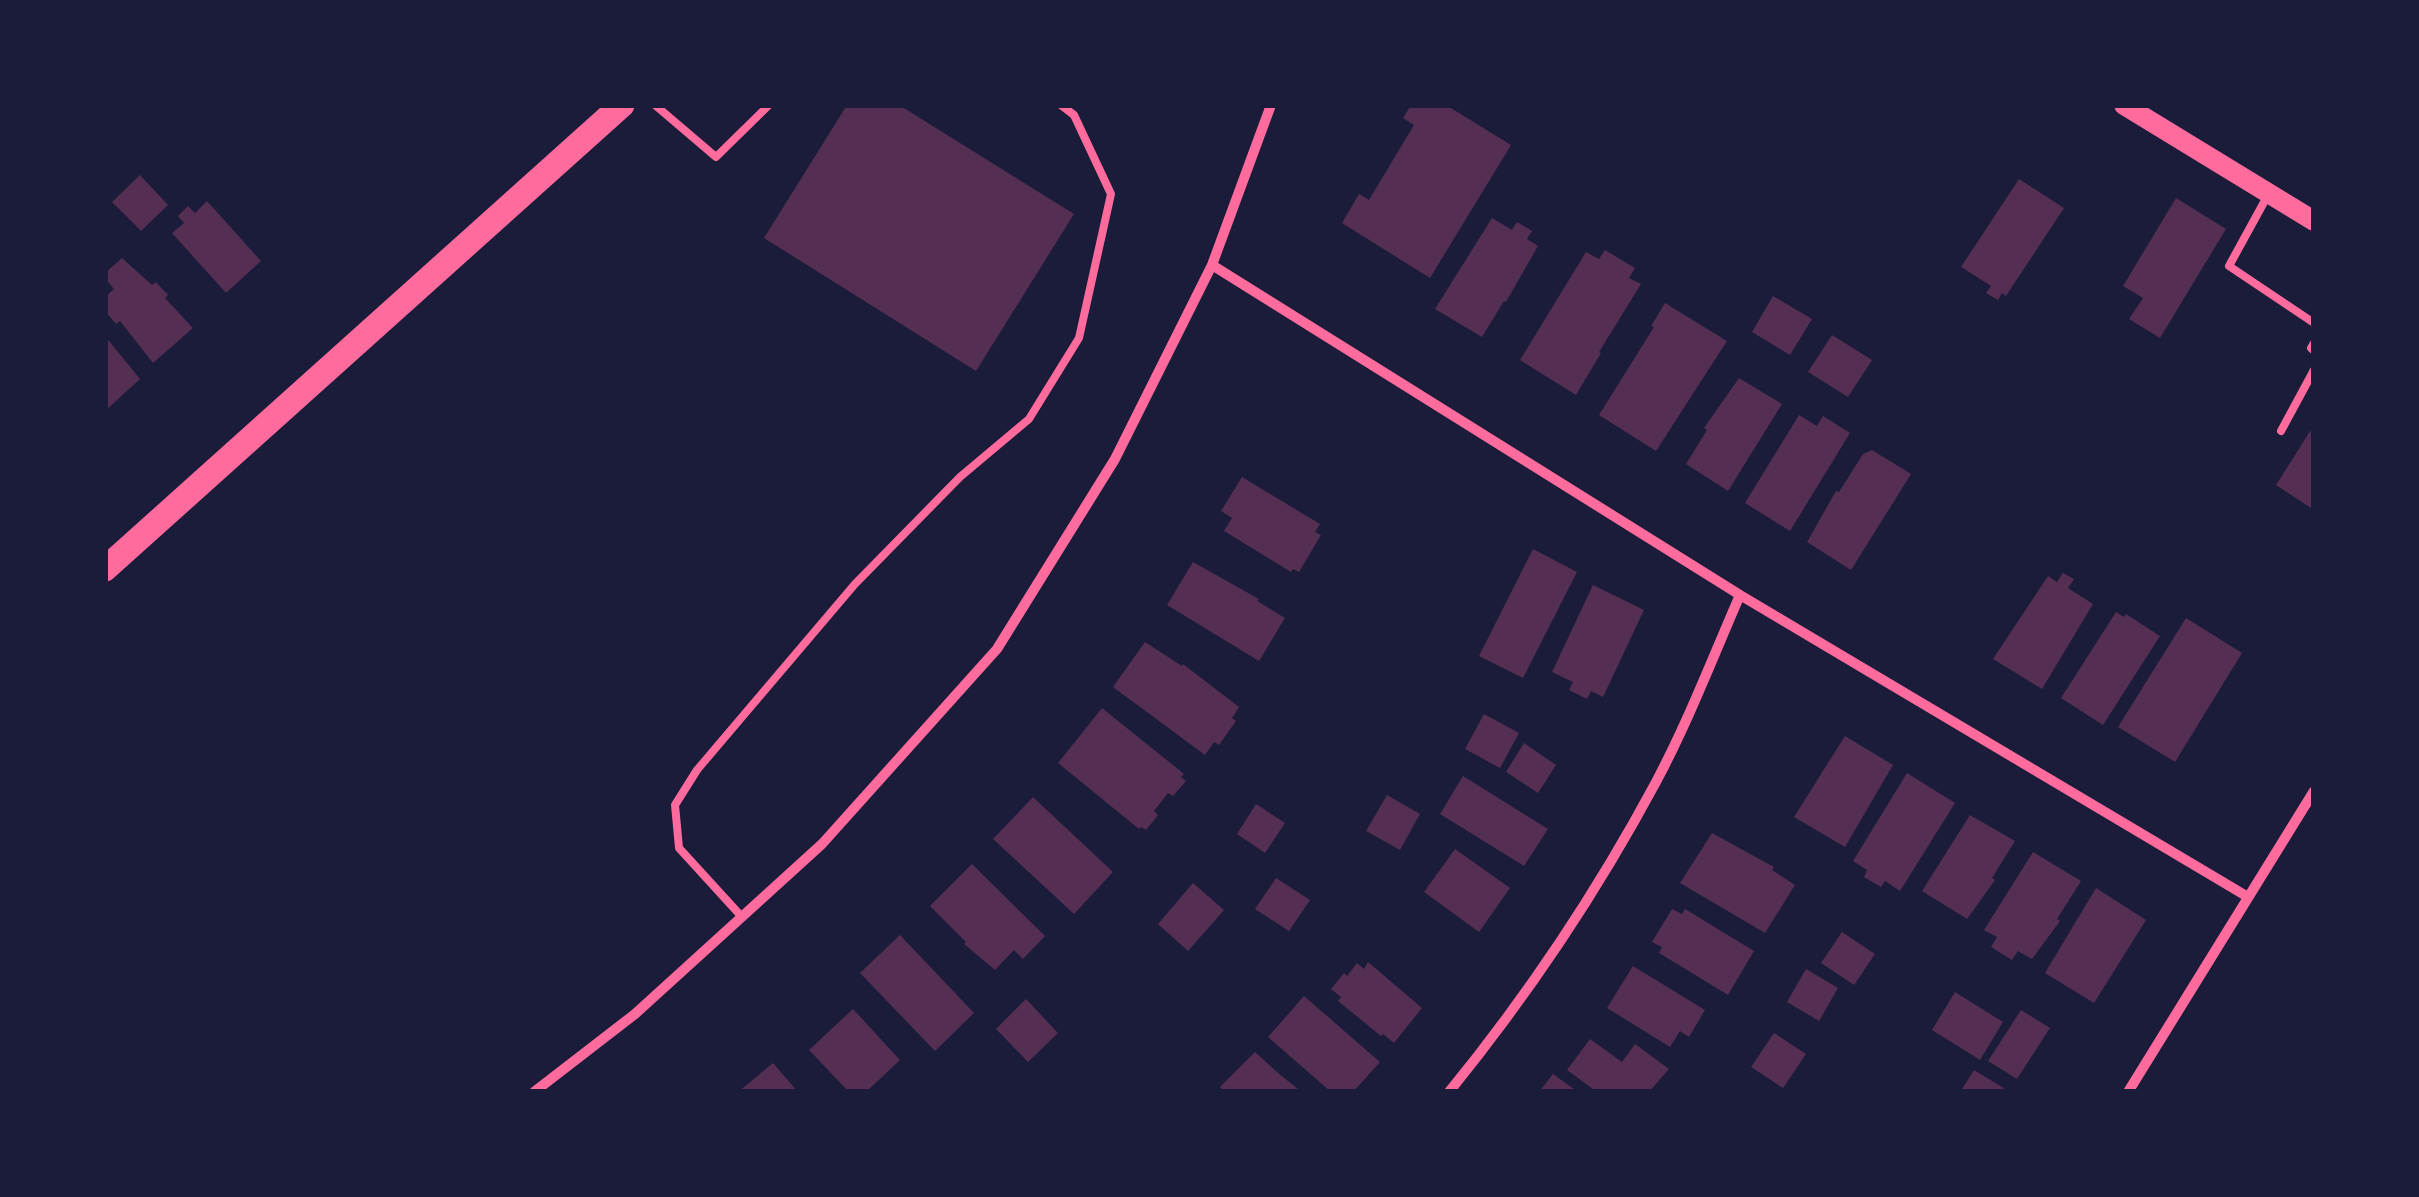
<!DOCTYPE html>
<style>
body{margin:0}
#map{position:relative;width:2419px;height:1197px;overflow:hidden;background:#1b1b3a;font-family:"Asap Condensed",sans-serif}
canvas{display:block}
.frame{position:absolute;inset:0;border:108px solid #1b1b3a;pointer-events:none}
</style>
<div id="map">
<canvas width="2419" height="1197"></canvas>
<div class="frame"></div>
</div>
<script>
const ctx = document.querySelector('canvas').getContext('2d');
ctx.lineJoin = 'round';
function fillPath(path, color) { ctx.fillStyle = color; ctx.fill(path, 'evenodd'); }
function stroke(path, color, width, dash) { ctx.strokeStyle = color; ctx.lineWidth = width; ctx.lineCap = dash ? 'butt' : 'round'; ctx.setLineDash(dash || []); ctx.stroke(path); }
fillPath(new Path2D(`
 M847,105h52l175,109 -98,157 -212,-133z
 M1411,105h35l65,40 -81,133 -88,-55 17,-29 10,6 45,-75 -11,-7z
 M140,175l28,30 -27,26 -29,-29z
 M2019,179l45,29 -58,88 -4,-3 -4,7 -12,-7 5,-7 -30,-19z
 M2176,198l50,31 -66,109 -31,-19 14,-21 -20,-12z
 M207,201l54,60 -35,32 -54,-60 12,-10 -6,-7 10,-10 7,7z
 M1492,218l20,12 5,-8 15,9 -5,8 11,7 -32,56 -2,-1 -22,36 -47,-28z
 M1605,250l30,18 -6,10 12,6 -42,68 2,1 -25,42 -56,-35 66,-108 13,7z
 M122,258l30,27 4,-3 12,13 -3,3 28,30 -40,35 -33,-42 -4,3 -10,-12 2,-2 -3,-13 9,-8 -9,-11v-5z
 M1773,296l39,23 -22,36 -38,-23z
 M1665,303l62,38 -71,110 -57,-36 55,-88 -3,-1z
 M1832,335l40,25 -24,37 -40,-25z
 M105,336l35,43 -35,32z
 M1739,378l43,26 -54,87 -42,-27 21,-34 -3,-2z
 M1799,415l18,11 6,-10 27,17 -60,98 -45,-28z
 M2314,425v85l-38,-25z
 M1872,450l39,24 -60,96 -44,-28 29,-51 3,1 24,-38z
 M1242,477l78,47 -5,8 6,3 -22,37 -6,-3 -2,3 -67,-41 8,-13 -11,-7z
 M1533,549l44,23 -54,106 -44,-22z
 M1193,562l66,37 -2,2 28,17 -26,43 -92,-56z
 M2063,573l11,6 -6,9 25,16 -51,85 -49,-30 55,-83 9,6z
 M1593,585l51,25 -41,87 -12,-6 -4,8 -18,-9 4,-8 -21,-10z
 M2116,612l8,5 2,-3 34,22 -57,89 -42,-27z
 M2186,618l56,35 -67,109 -57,-35z
 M1145,642l37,24 1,-2 56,43 -7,11 4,3 -17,24 -5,-3 -9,13 -92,-68z
 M1102,708l82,66 -3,3 5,4 -13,15 -5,-3 -14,18 4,4 -12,15 -5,-3 -2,2 -81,-66z
 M1484,714l35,19 -19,35 -35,-19z
 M1845,736l48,29 -48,82 -51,-30z
 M1524,743l32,22 -18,28 -32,-21z
 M1907,773l48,30 -55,88 -15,-10 -4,6 -17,-10 3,-7 -14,-9z
 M1463,776l85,53 -24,37 -84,-52z
 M1387,795l33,19 -20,36 -34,-19z
 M1033,797l80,75 -39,42 -81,-75z
 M1256,804l29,19 -20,30 -28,-19z
 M1970,815l45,26 -23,37 3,2 -28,39 -45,-28z
 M1712,833l62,34 -2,3 23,15 -30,48 -85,-50z
 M1455,849l55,39 -31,44 -55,-40z
 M2033,852l48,29 -24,38 3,2 -28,38 -14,-8 -6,9 -21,-13 6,-10 -13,-7z
 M972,864l73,72 -22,23 -9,-9 -19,20 -31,-26 2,-2 -36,-36z
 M1276,878l34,22 -21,31 -34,-22z
 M1193,883l31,27 -36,41 -30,-27z
 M2096,888l50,32 -52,83 -49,-30z
 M1672,909l10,5 3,-5 69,42 -26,44 -69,-42 3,-6 -10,-5z
 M1842,932l33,22 -21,31 -33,-22z
 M900,935l74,78 -39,38 -75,-78z
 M1368,962l54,46 -28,35 -11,-9 -2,2 -43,-35 3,-4 -10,-8 13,-16 3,3 10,-13 7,6z
 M1633,966l72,44 -16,27 -9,-6 -10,16 -63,-39z
 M1806,969l32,19 -19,33 -32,-19z
 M1955,992l48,30 -23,38 -48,-30z
 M1304,996l76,66 -27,30h-22l-63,-55z
 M1026,999l32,34 -30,29 -32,-33z
 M853,1009l47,51 -34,32h-17l-40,-42z
 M2021,1010l29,18 -33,51 -29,-18z
 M1774,1033l32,21 -23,34 -32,-21z
 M1590,1039l32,23 13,-18 34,25 -20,23h-52l-30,-22z
 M1255,1052l22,20 22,18 -74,2 -5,-5z
 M773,1063l25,29h-60z
 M1974,1070l36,22h-50z
 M1553,1074l25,18h-39z`), '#542f53');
stroke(new Path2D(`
 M655,105l61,52 53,-52
 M2269,193l-40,73 85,57
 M2314,343l-3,5 3,3
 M2281,431l33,-61
 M742,917l-63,-69 -4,-43 22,-35 158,-186 105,-107 69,-58 50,-81 32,-144 -37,-79 -13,-10`), '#ff6b9d', 8);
stroke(new Path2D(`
 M1212,265l528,330 508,302
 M534,1092l101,-78 187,-170 175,-195 118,-190 97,-194 59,-160
 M1449,1092c79,-97 148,-200 207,-310 32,-60 57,-125 84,-187
 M2128,1092l186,-301`), '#ff6b9d', 10);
stroke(new Path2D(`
 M2124,105l190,116`), '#ff6b9d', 20);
stroke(new Path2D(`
 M105,569l517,-464`), '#ff6b9d', 25);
</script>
